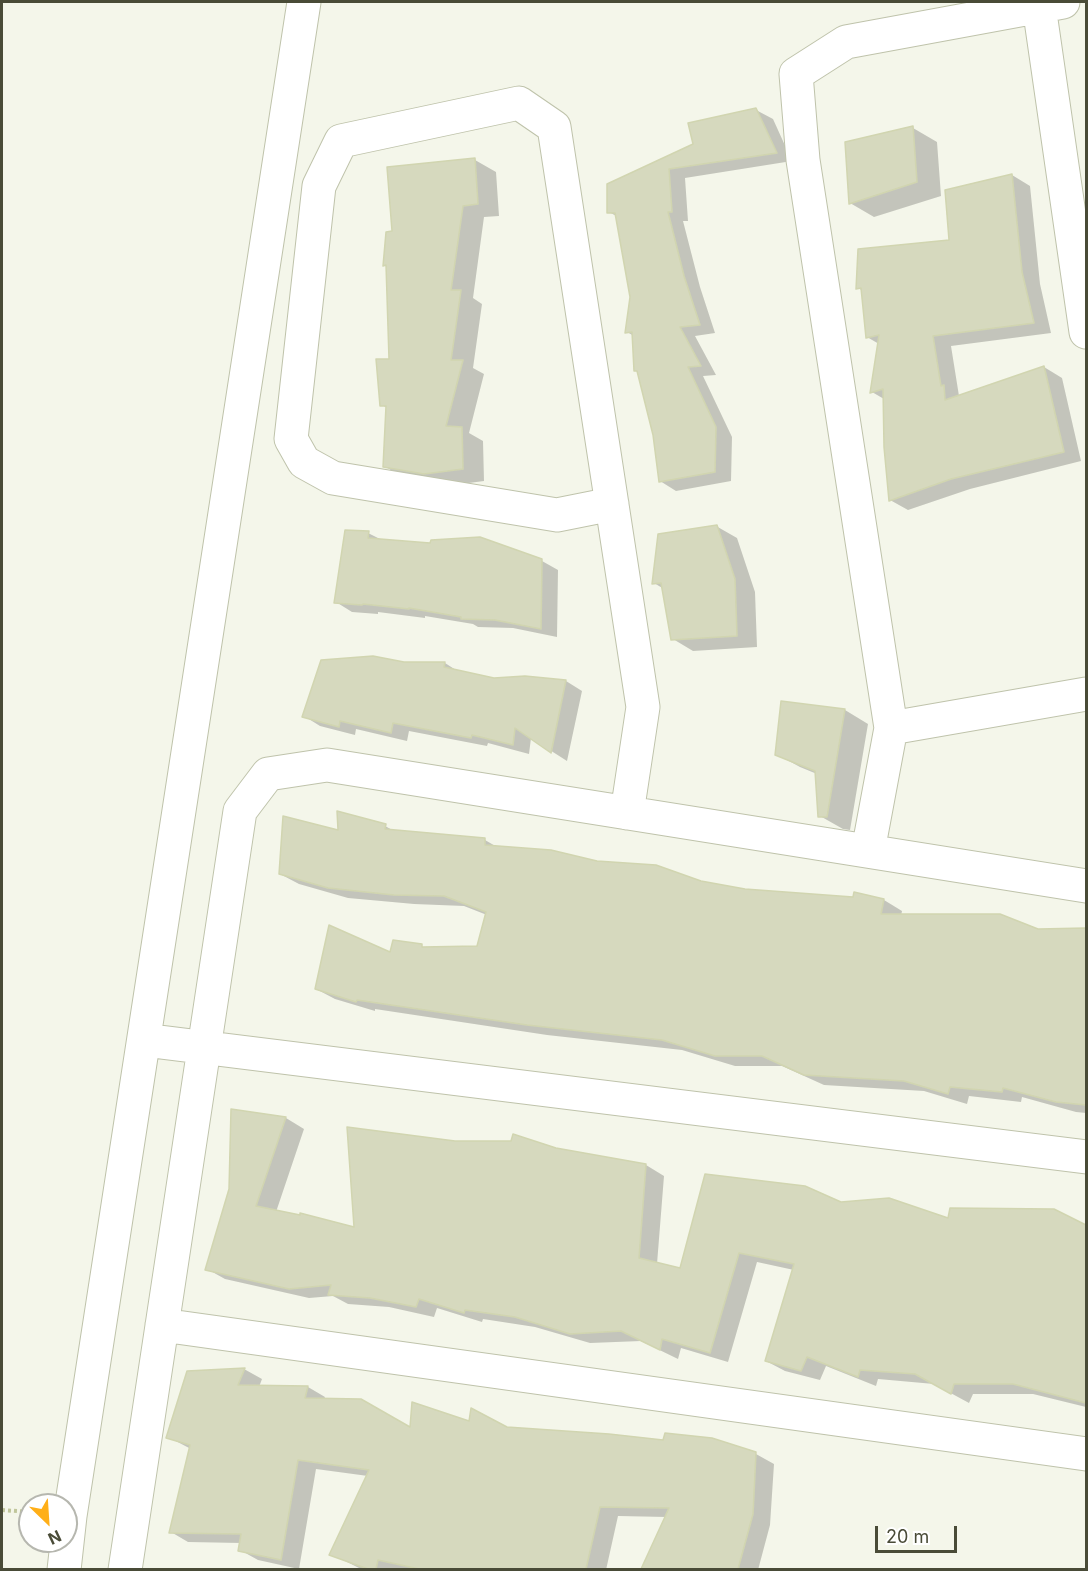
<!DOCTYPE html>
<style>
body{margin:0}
#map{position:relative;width:1088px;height:1571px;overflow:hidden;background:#f4f6ea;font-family:Inter,sans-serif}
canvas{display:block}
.frame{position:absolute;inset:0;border:3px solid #494b37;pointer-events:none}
.north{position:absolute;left:18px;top:1493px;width:60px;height:60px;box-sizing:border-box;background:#fff;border:2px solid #b6b7af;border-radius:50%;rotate:155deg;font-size:16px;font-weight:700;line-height:24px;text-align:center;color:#494b37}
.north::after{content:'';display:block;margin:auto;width:21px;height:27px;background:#ffaf18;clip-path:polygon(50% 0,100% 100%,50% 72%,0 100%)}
.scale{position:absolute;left:875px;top:1526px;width:82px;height:27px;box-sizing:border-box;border:3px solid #494b37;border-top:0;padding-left:8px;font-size:18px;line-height:21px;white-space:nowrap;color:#494b37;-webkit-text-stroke:4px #fff;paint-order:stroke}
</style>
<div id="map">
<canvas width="1088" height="1571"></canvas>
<div class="frame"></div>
<div class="north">N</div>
<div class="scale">20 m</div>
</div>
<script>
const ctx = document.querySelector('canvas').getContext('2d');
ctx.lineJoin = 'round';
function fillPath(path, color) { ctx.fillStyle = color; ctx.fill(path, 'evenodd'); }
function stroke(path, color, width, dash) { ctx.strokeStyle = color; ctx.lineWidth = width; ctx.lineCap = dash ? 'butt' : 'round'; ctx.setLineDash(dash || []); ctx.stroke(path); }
fillPath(new Path2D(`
 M756,110l17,9 19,42 -107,17 3,43h-5l17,66 15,46 -20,3 21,39 -13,1 29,61 -1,44 -55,10 -16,-10 -5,-46 -16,-63 -4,-2 -1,-34 -7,-4 5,-35 -14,-80 -9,-5 86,-67z
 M913,128l24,14 4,54 -67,21 -24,-14 -3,-60z
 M475,160l21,12 3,44 -15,1 -11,81 9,6 -9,64 11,6 -15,59 14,8 1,40 -38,5 -40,-7 -22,-13 3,-58 -5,-3 9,-45 -3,-94 -3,-1 9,-32z
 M1012,175l18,11 10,98 11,49 -100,13 8,50 85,-29 18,11 19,83 -111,28 -62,21 -18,-10 -6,-101 -12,-7 7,-48 -12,-7 -4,-46 -5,-3 92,-47z
 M716,526l21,12 18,54 2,55 -64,4 -20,-12 -9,-50 -10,-6z
 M368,533l14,7 160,21 16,9 -1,67 -44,-9 -35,-1 -5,-3 -48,-8v2l-47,-6v2l-26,-2 -16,-10z
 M445,663l14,9 34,8 32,-3 41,4 16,10 -15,70 -36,-23 -2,16 -41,-11 -1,3 -78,-15 -2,10 -51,-12 -1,6 -35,-9 -16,-10 100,-52z
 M845,710l23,14 -18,106 -7,-1 -23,-13 -3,-42 -17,-7 -24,-13z
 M385,826l11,6 89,8 12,7 248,44 139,9 18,11 -1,5 137,15 48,-1v183l-10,-1 -54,-15 -1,5 -52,-6 -2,8 -43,-13 -100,-6 -42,-19h-47l-53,-16 -135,-15 -172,-26v2l-40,-12 -19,-10 76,-35 29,-8 6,3 51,-1 9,-33 -23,-9 -50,-2 -66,-6 -49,-14 -19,-10 59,-42z
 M232,1111l54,7 18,11 -28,83 79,17 100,-87 100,7 91,16 18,11 -7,88 24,6 160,-66 108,15 105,-9 32,17v180l-53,-13h-60l-4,9 -35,-19 -56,-5 -2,7 -50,-20 -6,14 -35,-9 -19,-10 28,-91 -37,-8 -29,100 -47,-14 -3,11 -37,-18 -51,2 -55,-16 -52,-8 -1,3 -45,-14 -3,9 -45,-10 -41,-3 -15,-8 -24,2 -84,-19 -18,-10 23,-79z
 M244,1369l18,10 -3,8h49l17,10 -1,3 87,30 59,-7 37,6 249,25 18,10 -4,61 -12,45h-116l25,-53 -49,-1 -12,54h-243l-32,-16 37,-78 -52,-7 -17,100 -41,-9 -18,-10 1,-7 -53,-1 -17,-10 20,-83 -23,-12z`), '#0003');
const building = new Path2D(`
 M756,108l21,45 -108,16 3,43h-4l16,64 16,49 -20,2 21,39 -13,1 28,60 -1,45 -56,10 -6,-47 -16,-64h-3l-2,-39 -7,1 5,-36 -15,-84h-8v-29l86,-40 -5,-21z
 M913,126l4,56 -68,22 -4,-62z
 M475,158l3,46 -15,2 -12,84h10l-10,70h12l-17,66 16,1 1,42 -39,5 -41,-7 3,-61h-6l-4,-47h13l-3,-94 -3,1 3,-34 6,-1 -5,-64z
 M1012,174l10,98 12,51 -101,13 8,50 3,-1 1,15 99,-34 20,86 -113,27 -62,22 -5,-54 -1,-58 -13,4 9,-58 -13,3 -5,-50 -5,1 2,-40 91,-9 -4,-50z
 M717,525l18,54 2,57 -66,4 -10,-57 -9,1 6,-50z
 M345,530l24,1 -1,7 62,5 1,-3 49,-3 62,22 -1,70 -46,-9 -34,-1v-2l-52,-9v1l-46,-5 -1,1 -28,-2z
 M373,656l31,6h41l-1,5 50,11 31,-2 41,4 -15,73 -36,-25 -2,17 -41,-10 -1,3 -78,-15 -2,10 -51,-12 -1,6 -37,-10 19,-57z
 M781,701l64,8 -18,108h-9l-3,-46 -40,-16z
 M337,811l49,13 -1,5 100,9v7l66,5 46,11 59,4 45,16 44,8 108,8 1,-5 30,7 -3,15h119l38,15 48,-1v177l-30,-3 -53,-14 -1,4 -52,-5 -2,7 -44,-13 -100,-6 -42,-19h-47l-53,-16 -135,-15 -170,-25 -1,2 -41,-13 14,-64 61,27 3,-12 29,4v3l55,-1 9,-34 -42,-16 -50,-1 -66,-7 -49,-14 4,-58 55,14z
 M231,1109l55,8 -30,89 44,9v-2l54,14 -7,-100 108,14h56l2,-7 43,14 90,16 -7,94 41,10 25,-94 100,12 36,16 48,-4 59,20 2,-10 104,1 32,16v178l-73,-19h-59l-3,10 -36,-20 -55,-4 -2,7 -51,-20 -6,14 -36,-10 29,-97 -55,-11 -29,100 -48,-14 -2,11 -39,-19 -51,3 -55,-17 -50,-7 -1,3 -45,-14 -3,8 -46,-9 -42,-3 3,-10 -42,4 -84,-19 24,-81z
 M245,1368l-7,17 70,1 -3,12 56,1 49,28 2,-25 57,19 2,-13 36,19 102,7 54,6 2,-7 47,5 44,14 -3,62 -15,55h-97l28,-61 -69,-1 -14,62h-167l-41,-9 -2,9h-8l-39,-14 40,-85 -71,-10 -17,100 -43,-9 3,-17 -72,-1 21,-88 -24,-7 21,-67z`);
fillPath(building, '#d6d9be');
stroke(building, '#d1d5b0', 1.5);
const minor = new Path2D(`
 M1039,6l47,326
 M612,504l-55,11 -224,-37 -29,-16 -13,-23 28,-253 22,-45 178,-38 35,24 89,580 -16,106
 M891,728l195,-34
 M868,851l23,-123 -88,-568 -7,-86 50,-32 217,-40
 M144,1040l942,117
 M162,1325l924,129
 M64,1570l6,-54 234,-1514
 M125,1570l115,-759 28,-37 59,-9 759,121`);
stroke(minor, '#bfc3ab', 35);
stroke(new Path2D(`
 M2,1510l28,2`), '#c0c69b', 4, [3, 3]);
stroke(minor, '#fff', 33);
</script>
